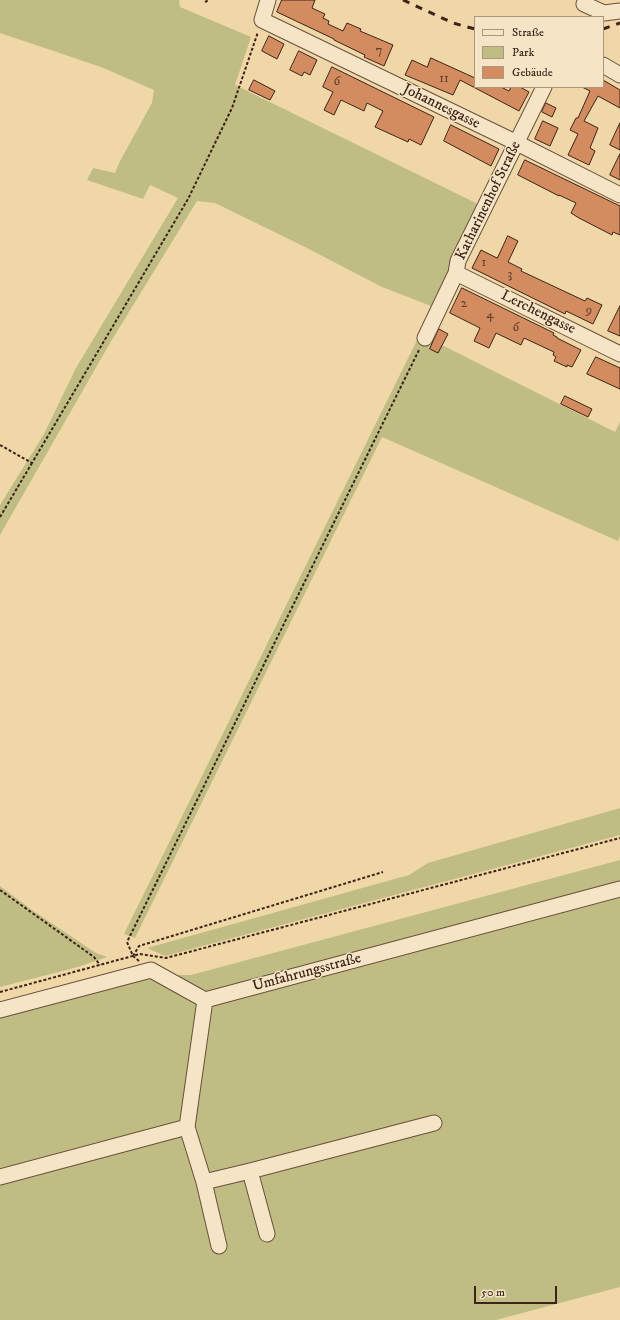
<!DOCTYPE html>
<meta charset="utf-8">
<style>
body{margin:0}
#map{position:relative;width:620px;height:1320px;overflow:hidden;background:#f0d7a8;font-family:"IM FELL DW Pica",serif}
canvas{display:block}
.legend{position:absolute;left:474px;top:16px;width:130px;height:72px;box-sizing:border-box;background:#f5e5c6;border:1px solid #ab9780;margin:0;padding:5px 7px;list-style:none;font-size:12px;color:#3d2318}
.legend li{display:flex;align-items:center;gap:8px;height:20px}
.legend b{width:20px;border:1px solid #ab9780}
.scale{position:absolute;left:474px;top:1286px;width:83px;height:18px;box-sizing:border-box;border:2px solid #3d2318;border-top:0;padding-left:5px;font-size:12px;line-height:14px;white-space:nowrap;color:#3d2318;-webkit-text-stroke:3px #f5e5c6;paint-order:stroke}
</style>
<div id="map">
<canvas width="620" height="1320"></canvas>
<ul class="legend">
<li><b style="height:5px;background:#f5e5c6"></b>Straße</li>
<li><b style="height:11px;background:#bfbd84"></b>Park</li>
<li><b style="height:11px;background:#d38b60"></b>Gebäude</li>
</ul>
<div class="scale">50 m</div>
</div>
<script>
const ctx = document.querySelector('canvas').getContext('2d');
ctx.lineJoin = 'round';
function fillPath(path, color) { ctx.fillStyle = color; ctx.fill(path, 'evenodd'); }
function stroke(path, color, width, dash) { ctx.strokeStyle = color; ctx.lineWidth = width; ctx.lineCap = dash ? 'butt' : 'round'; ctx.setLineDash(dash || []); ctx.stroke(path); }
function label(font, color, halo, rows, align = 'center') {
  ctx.font = font + ' "IM FELL DW Pica",serif'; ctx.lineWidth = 3; ctx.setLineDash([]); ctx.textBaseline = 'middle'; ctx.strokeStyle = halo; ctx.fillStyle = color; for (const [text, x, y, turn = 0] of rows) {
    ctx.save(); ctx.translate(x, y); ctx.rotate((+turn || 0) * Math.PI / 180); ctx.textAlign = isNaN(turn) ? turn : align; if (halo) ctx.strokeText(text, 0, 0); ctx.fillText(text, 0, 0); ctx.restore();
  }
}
fillPath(new Path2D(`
 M0,0h179l1,7 71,30 -16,48 245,120 -49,101 -49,-19 -77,-40 -90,-44 -18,-2 -87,142 -110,192v-30l44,-71 32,-66 102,-170 -28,-13 -7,14 -56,-19 6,-12 22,5 5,-12 32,-58 2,-13 -53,-23 -101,-34z
 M420,334l195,98 5,-10v114l-2,5 -236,-104 -247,501 -11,-4z
 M620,808v27l-455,121 -18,-8 262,-73 19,-12z
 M620,860v427l-124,33h-496v-305l150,-40h41z
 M0,886l32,24 64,43 11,4 -29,10 -78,20z`), '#bfbd84');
const building = new Path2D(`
 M282,0h33l-3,8 13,6 -2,4 6,3 -1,3 15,7 4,-8 14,6 -1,2 33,14 -9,21 -20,-9 1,-2 -31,-15v-1l-57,-27z
 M269,36l15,8 -7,15 -15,-8z
 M299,51l18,9 -7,15 -6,-3 -2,4 -12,-6z
 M431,58l44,20v9h26l8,4 2,-4h9l9,5 -10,19 -59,-31 -7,15 -48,-20 7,-15 15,7z
 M332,67l102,50 -13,28 -12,-6 -1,3 -33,-15 8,-16 -16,-8 -3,8 -23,-11 -7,15 -10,-5 9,-18 -10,-5z
 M254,80l21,11 -5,9 -21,-10z
 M603,80l17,10v18l-22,-12 -14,25 14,7 -8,20 5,3 -6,14 -21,-10 10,-21 -8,-4 6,-12h2l12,-27 -8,-4h21z
 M546,103l10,5 -4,9 -10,-5z
 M543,121l15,7 -8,18 -15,-7z
 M620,123v27l-10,-5z
 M451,125l48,24 -8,17 -47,-25z
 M620,154v26l-10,-5z
 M525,160l95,46v29l-7,-3 -1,3 -33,-17 -8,-5 5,-10 -17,-8v1l-41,-21z
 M508,236l10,5 -10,21 14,7 -1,2 64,30 2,-3 15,7 -9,19 -27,-13 -1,3 -93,-46 9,-18 16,8z
 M462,288l92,45 -1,2 4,2v1l24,12 -9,17 -5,-2v2l-13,-6 2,-4 -3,-2 1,-3 -30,-14 -3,7 -25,-12 -7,15 -15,-7 6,-13 -30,-15z
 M620,306v30l-12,-5z
 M439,329l9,5 -10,19 -8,-4z
 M596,357l24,11v21l-33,-15z
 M565,396l27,13 -4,8 -27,-13z`);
fillPath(building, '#d38b60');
stroke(building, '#3d2318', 1);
const minor = new Path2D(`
 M268,0l-6,20 255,123 103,52
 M584,4l20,9 16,-2
 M603,65l17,10
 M456,273l164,81
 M425,338l31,-65 2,-12 86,-174
 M0,1010l151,-40 54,30 415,-111
 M187,1127l17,55 15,64
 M250,1171l17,63
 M0,1177l187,-50 18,-127
 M204,1182l46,-11 184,-48`);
stroke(minor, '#6a503c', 17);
stroke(new Path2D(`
 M205,2l4,-2
 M0,445l32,18 156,-264 44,-91 26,-76
 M0,517l32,-54
 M0,890l94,67 6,8
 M133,956l6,-10 244,-74
 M139,961l-6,-5 -6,-14 292,-592
 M0,992l140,-38 26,4 454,-120`), '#3d2318', 2, [3, 2]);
stroke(minor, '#f5e5c6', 15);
stroke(new Path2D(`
 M403,0l50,23 22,6
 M603,29l17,-6`), '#3d2318', 3, [7, 7]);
label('13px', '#623d2a', null, [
 ["7",379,51],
 ["11",444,79],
 ["6",337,82],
 ["1",484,263],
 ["3",510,275],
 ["2",464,304],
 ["9",589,311],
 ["4",490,315],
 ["6",516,328]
]);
label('15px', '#3d2318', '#f5e5c6', [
 ["Johannesgasse",441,107,26],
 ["Katharinenhof Straße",489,201,-64],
 ["Lerchengasse",538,313,26],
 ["Umfahrungsstraße",307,973,-15]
]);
</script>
